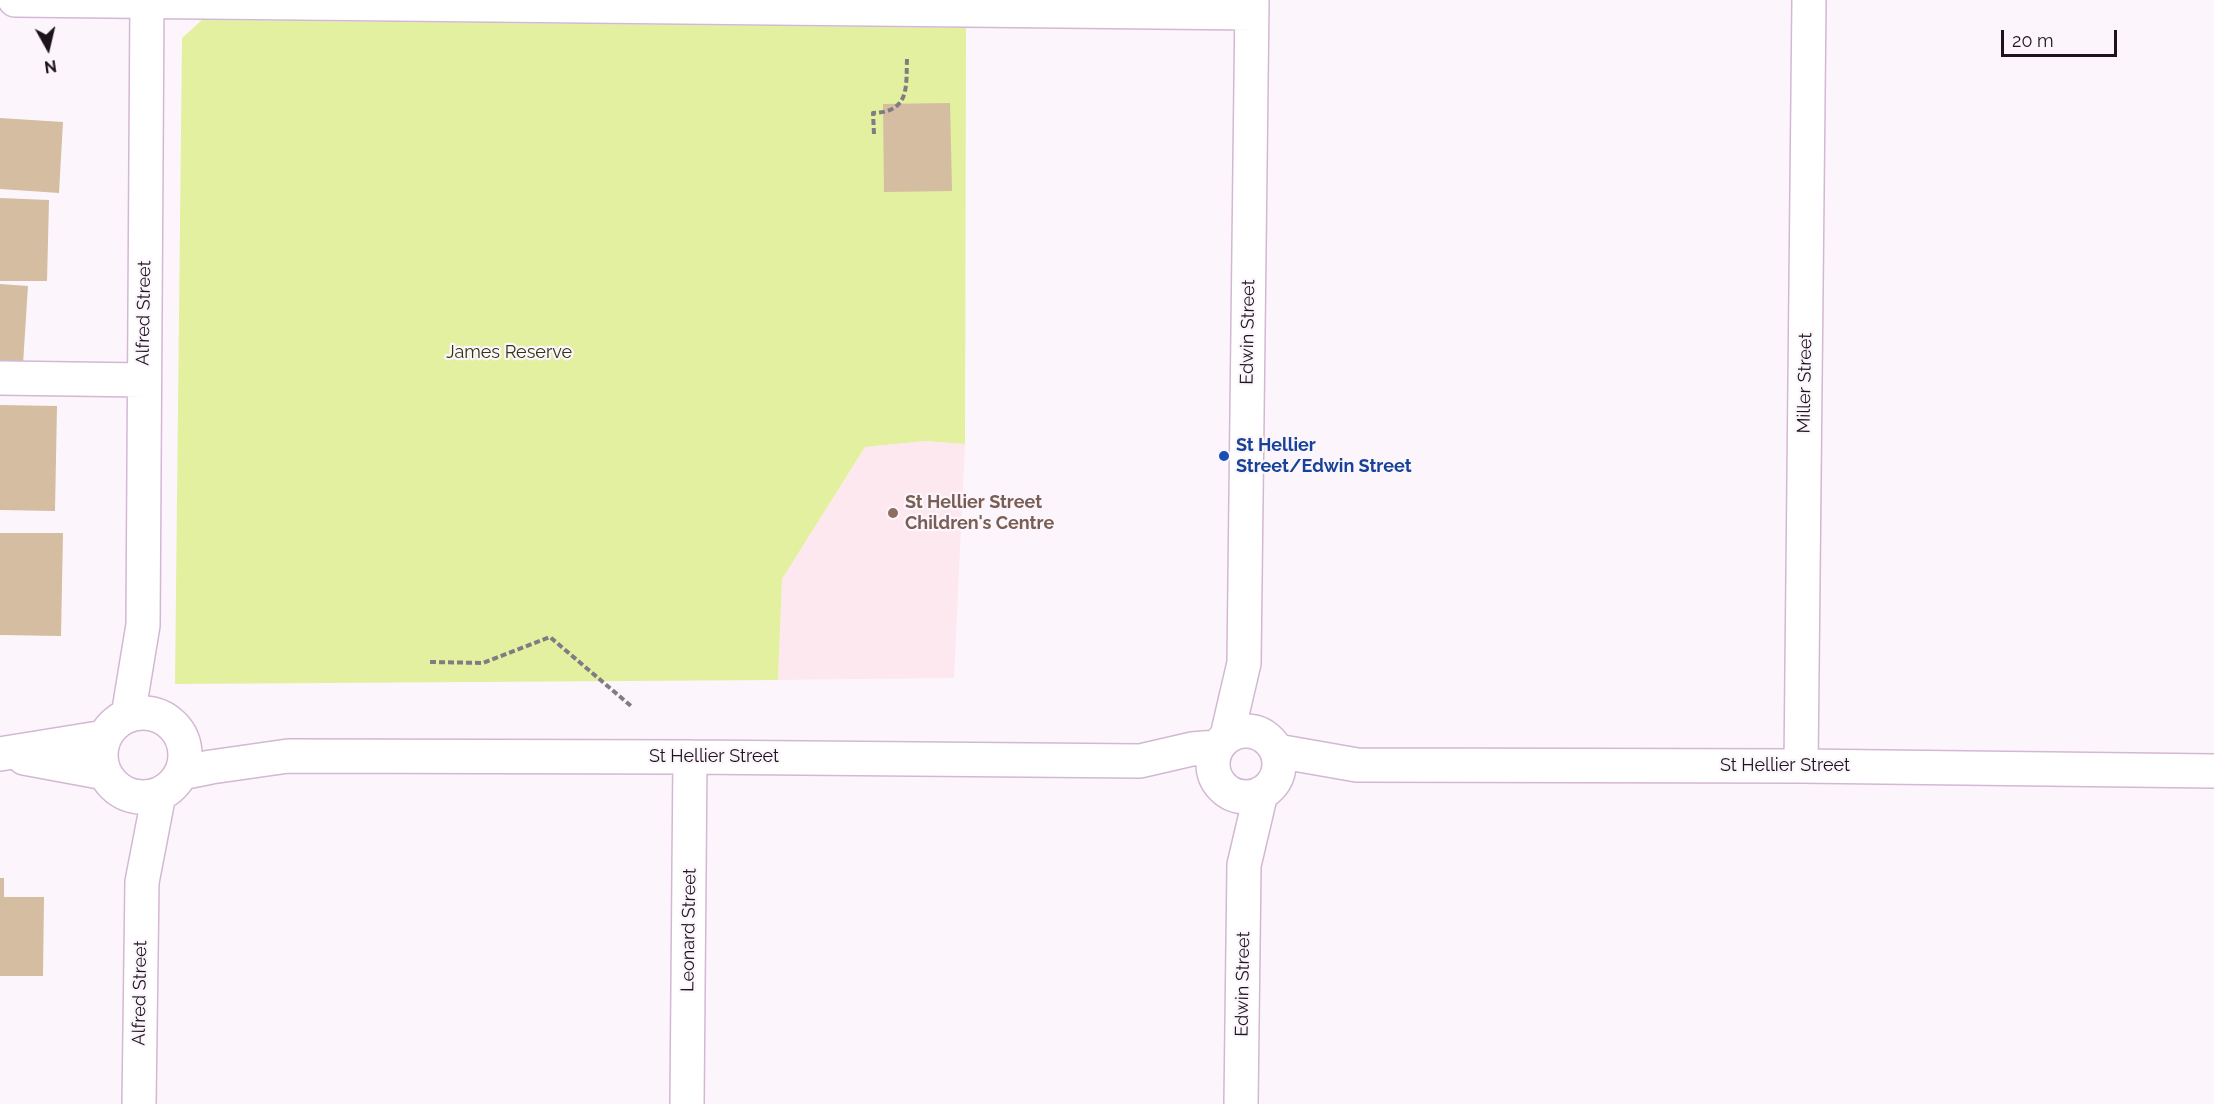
<!DOCTYPE html>
<style>
body{margin:0}
#map{position:relative;width:2214px;height:1104px;overflow:hidden;background:#fcf6fc;font-family:Raleway,sans-serif}
canvas{display:block}
.north{position:absolute;left:18px;top:18px;width:60px;height:60px;-webkit-text-stroke:4px #fcf6fc;paint-order:stroke;rotate:172deg;font-size:16px;font-weight:700;line-height:24px;text-align:center;color:#1c131c}
.north::after{content:'';display:block;margin:auto;width:21px;height:27px;background:#1c131c;clip-path:polygon(50% 0,100% 100%,50% 72%,0 100%)}
.scale{position:absolute;left:2001px;top:30px;width:116px;height:27px;box-sizing:border-box;border:3px solid #1c131c;border-top:0;padding-left:8px;font-size:18px;line-height:21px;white-space:nowrap;color:#1c131c;-webkit-text-stroke:4px #fcf6fc;paint-order:stroke}
</style>
<div id="map">
<canvas width="2214" height="1104"></canvas>
<div class="north">N</div>
<div class="scale">20 m</div>
</div>
<script>
const ctx = document.querySelector('canvas').getContext('2d');
ctx.lineJoin = 'round';
function fillPath(path, color) { ctx.fillStyle = color; ctx.fill(path, 'evenodd'); }
function stroke(path, color, width, dash) { ctx.strokeStyle = color; ctx.lineWidth = width; ctx.lineCap = dash ? 'butt' : 'round'; ctx.setLineDash(dash || []); ctx.stroke(path); }
function label(font, color, halo, rows, align = 'center') {
  ctx.font = font + ' Raleway,sans-serif'; ctx.lineWidth = 4.5; ctx.setLineDash([]); ctx.textBaseline = 'middle'; ctx.strokeStyle = halo; ctx.fillStyle = color; for (const [text, x, y, turn = 0] of rows) {
    ctx.save(); ctx.translate(x, y); ctx.rotate((+turn || 0) * Math.PI / 180); ctx.textAlign = isNaN(turn) ? turn : align; if (halo) ctx.strokeText(text, 0, 0); ctx.fillText(text, 0, 0); ctx.restore();
  }
}
fillPath(new Path2D(`
 M925,441l40,3 -11,234 -176,2 4,-101 83,-132z`), '#fde8f0');
fillPath(new Path2D(`
 M202,20l764,8 -1,416 -40,-3 -60,6 -83,132 -4,101 -603,4 7,-646z`), '#e2f0a0');
fillPath(new Path2D(`
 M950,103l2,88 -68,1 -1,-88z
 M0,118l63,4 -4,71 -59,-4z
 M0,198l49,2 -2,81h-47z
 M0,284l28,2 -5,78 -23,-1z
 M0,405l57,1 -2,105 -55,-1z
 M0,533h63l-2,103 -61,-1z
 M0,878h4v19h40l-1,79h-43z`), '#d4bda0');
const minor = new Path2D(`
 M15,0l1237,13
 M0,378l144,2
 M101 755a42 42 0 1 1 84 0a42 42 0 1 1-84 0Z
 M128,716l15,-91 4,-625
 M1213 764a33 33 0 1 1 66 0a33 33 0 1 1-66 0Z
 M1227,736l17,-73 8,-663
 M1277,751l80,14 444,1 413,5
 M0,754l105,-17
 M24,758l81,15
 M1801,766l8,-766
 M181,773l30,-6 77,-11 402,1 450,4 52,-12 25,-2
 M139,1104l3,-222 17,-88
 M687,1104l3,-347
 M1241,1104l3,-239 17,-72`);
stroke(minor, '#d3b8d3', 36);
stroke(new Path2D(`
 M874,134l-1,-21c37,-1 33,-26 34,-54
 M430,662l53,1 67,-26 81,69`), '#837b83', 4, [6, 3]);
stroke(minor, '#fff', 33);
for (const [x, y, r, color] of [
 [1224,456,6,"#1a4fb4"],
 [893,513,6,"#8d6e63"]
]) { const dot = new Path2D(); dot.arc(x, y, r, 0, 2 * Math.PI); ctx.fillStyle = color; ctx.fill(dot); stroke(dot, '#fcf6fc', 2); }
label('18px', '#1c131c', '#fcf6fc', [
 ["Alfred Street",144,313,-89],
 ["Edwin Street",1248,332,-89],
 ["Miller Street",1805,383,-89],
 ["St Hellier Street",714,757],
 ["St Hellier Street",1785,766],
 ["Leonard Street",689,930,-89],
 ["Edwin Street",1243,984,-89],
 ["Alfred Street",140,993,-89]
]);
label('18px', '#303510', '#fcf6fc', [
 ["James Reserve",509,353]
]);
label('bold 18px', '#164399', '#fcf6fc', [
 ["St Hellier",1236,446],
 ["Street/Edwin Street",1236,467]
], 'left');
label('bold 18px', '#785e54', '#fcf6fc', [
 ["St Hellier Street",905,503],
 ["Children's Centre",905,524]
], 'left');
</script>
